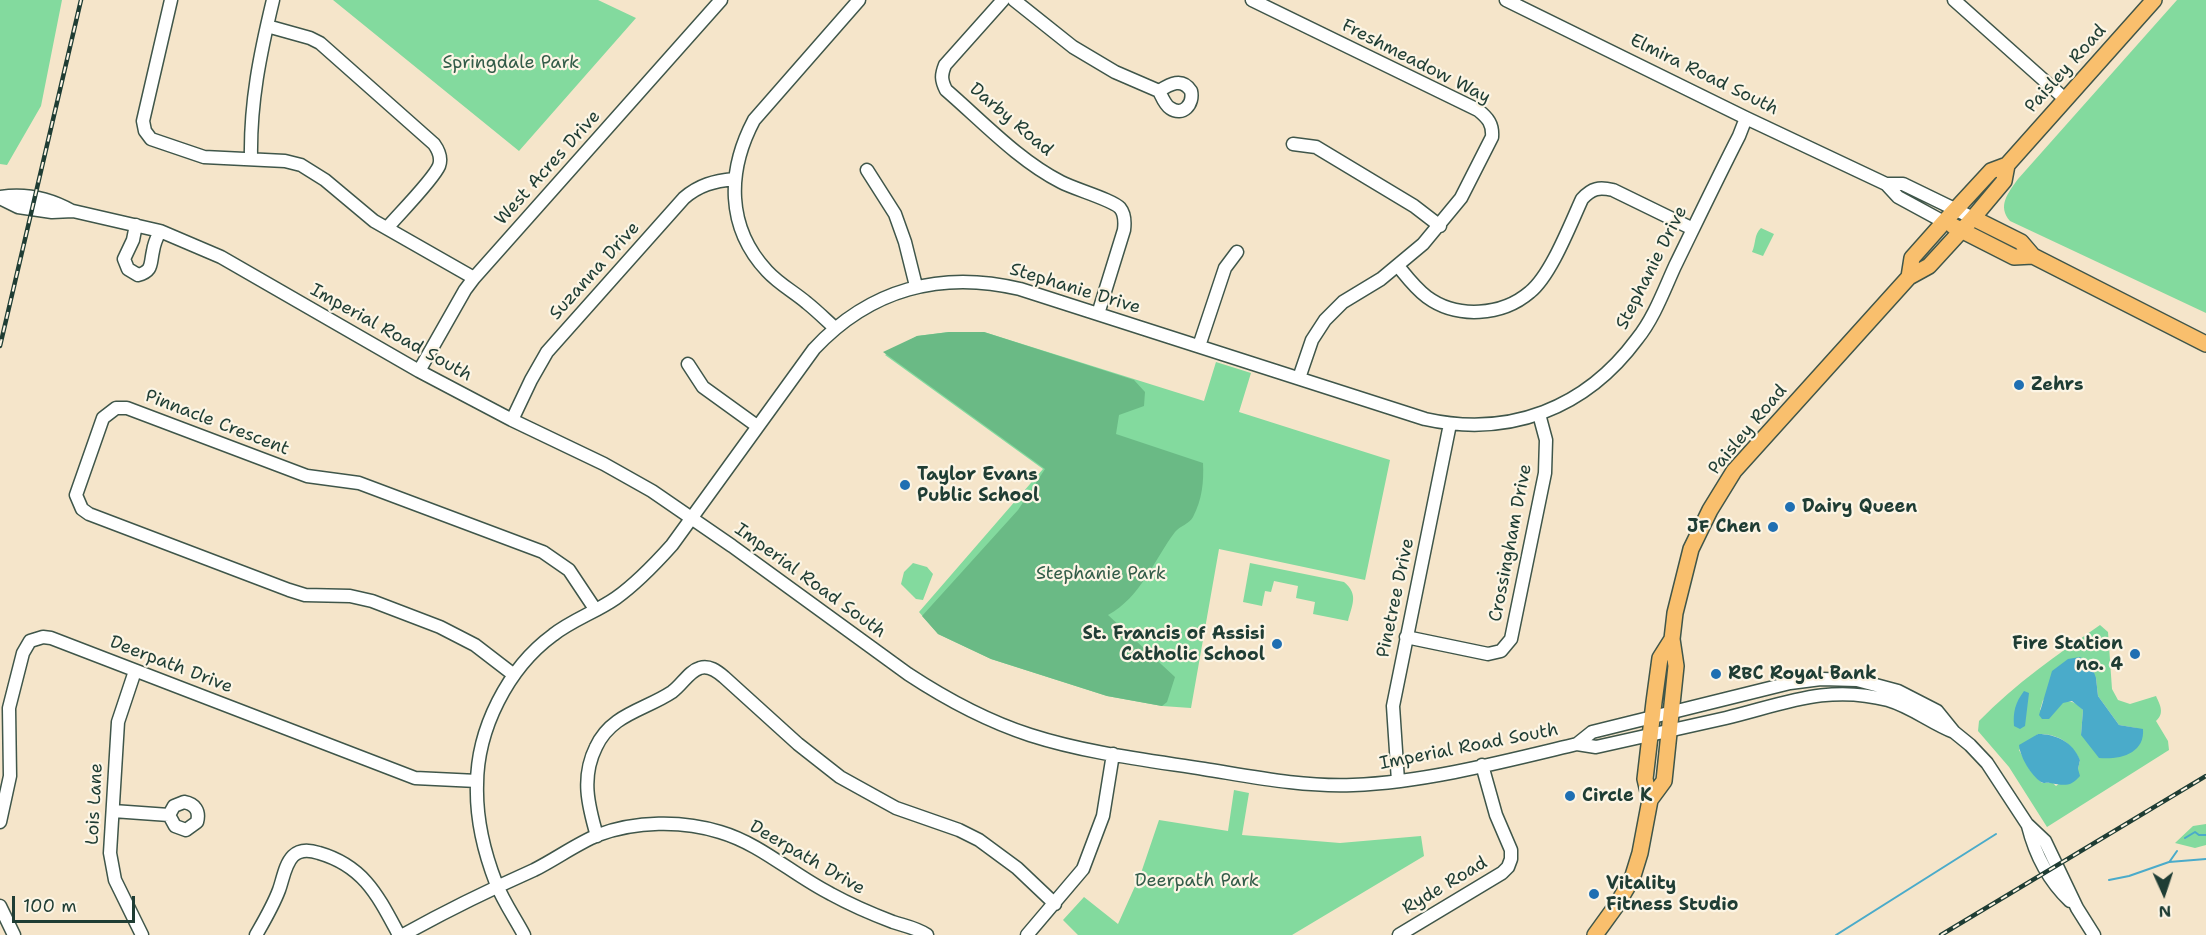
<!DOCTYPE html>
<style>
body{margin:0}
#map{position:relative;width:2206px;height:935px;overflow:hidden;background:#f5e5ca;font-family:"Shantell Sans",sans-serif}
canvas{display:block}
.north{position:absolute;left:2134px;top:863px;width:60px;height:60px;-webkit-text-stroke:4px #fcf5e5;paint-order:stroke;rotate:177deg;font-size:16px;font-weight:700;line-height:24px;text-align:center;color:#1f3d34}
.north::after{content:'';display:block;margin:auto;width:21px;height:27px;background:#1f3d34;clip-path:polygon(50% 0,100% 100%,50% 72%,0 100%)}
.scale{position:absolute;left:12px;top:896px;width:123px;height:27px;box-sizing:border-box;border:3px solid #1f3d34;border-top:0;padding-left:8px;font-size:18px;line-height:21px;white-space:nowrap;color:#1f3d34;-webkit-text-stroke:4px #fcf5e5;paint-order:stroke}
</style>
<div id="map">
<canvas width="2206" height="935"></canvas>
<div class="north">N</div>
<div class="scale">100 m</div>
</div>
<script>
const ctx = document.querySelector('canvas').getContext('2d');
ctx.lineJoin = 'round';
function fillPath(path, color) { ctx.fillStyle = color; ctx.fill(path, 'evenodd'); }
function stroke(path, color, width, dash) { ctx.strokeStyle = color; ctx.lineWidth = width; ctx.lineCap = dash ? 'butt' : 'round'; ctx.setLineDash(dash || []); ctx.stroke(path); }
function label(font, color, halo, rows, align = 'center') {
  ctx.font = font + ' "Shantell Sans",sans-serif'; ctx.lineWidth = 4.5; ctx.setLineDash([]); ctx.textBaseline = 'middle'; ctx.strokeStyle = halo; ctx.fillStyle = color; for (const [text, x, y, turn = 0] of rows) {
    ctx.save(); ctx.translate(x, y); ctx.rotate((+turn || 0) * Math.PI / 180); ctx.textAlign = isNaN(turn) ? turn : align; if (halo) ctx.strokeText(text, 0, 0); ctx.fillText(text, 0, 0); ctx.restore();
  }
}
fillPath(new Path2D(`
 M0,0h62l-21,106 -34,59 -7,-1z
 M333,0h265l38,18 -117,133z
 M2177,0h29v313l-196,-92c-13,-15 -2,-28 8,-42z
 M1761,228l13,6 -11,22 -11,-4c4,-8 2,-18 9,-24z
 M949,332h35l220,69 12,-39 35,11 -12,39 151,48 -25,120 -146,-31 -28,159 -29,-2 -55,-10 -116,-37 -53,-25 -19,-22 124,-143 -158,-114 32,-19z
 M913,563l14,4 6,7 -10,26 -7,-1 -15,-15 3,-12z
 M1250,563l94,19c15,12 8,23 4,39l-35,-7 2,-12 -19,-4 2,-12 -24,-5 -3,11 -6,-1 -3,15 -19,-4z
 M2100,625l8,7 4,57 6,11 12,4 26,-8c4,9 9,17 0,25l12,20 1,9 -122,77 -38,-60 -31,-36 1,-10c37,-38 78,-66 121,-96zM2096,678l2,18 21,29 17,3 -55,7 2,-25c-14,-16 -26,-6 -43,0l3,-10zM2038,734c21,0 32,8 42,26l-2,9 -22,17 -3,-3h-11l-12,-13 -11,-20z
 M1234,790l15,3 -7,42 98,8 81,-7 3,20 -132,79h-214l-15,-15 21,-23 34,27 23,-51 18,-53 69,11z
 M2206,824v21l-11,3 -20,-5 18,-17z`), '#83da9e');
fillPath(new Path2D(`
 M949,332h35l150,48 11,12 -1,14 -25,9 -3,19 87,29c1,19 -1,37 -10,54 -4,7 -13,9 -18,15 -21,28 -34,65 -67,83l67,62 -8,25 -5,4 -55,-10 -116,-37 -53,-25 -16,-18 96,-106 27,-41 -162,-117 34,-16z`), '#6aba85');
fillPath(new Path2D(`
 M2080,657l12,10 4,11 2,18 21,29 24,4c2,25 -24,31 -44,29l-18,-23 2,-25 -11,-9 -9,2 -14,16h-7l-3,-4 13,-44 16,-12z
 M2024,691l5,2 -4,33 -5,3 -6,-3c-1,-14 1,-23 10,-35z
 M2038,734c18,0 35,8 42,26l-2,9 2,7c-10,12 -17,9 -30,7 -4,-1 -5,1 -9,-1 -10,-7 -21,-25 -22,-37z`), '#4aabca');
stroke(new Path2D(`
 M2185,838l10,-6 4,3h7
 M2170,861l7,-10
 M2109,880l20,-4 40,-14 37,-3
 M1836,935l160,-101`), '#4aabca', 2);
const minor = new Path2D(`
 M171,0l-28,121 2,10 6,8 53,18 81,4 16,4 24,15 49,41 100,57
 M1003,0l-58,65c-4,10 -4,15 1,25 36,31 72,70 115,92 13,7 52,18 59,26 5,6 5,14 4,22l-26,84
 M1014,0l59,47 42,25 44,19c3,6 6,14 11,17 13,9 24,-4 21,-17 -9,-14 -21,-7 -32,0
 M1252,0l226,110c10,8 15,14 14,27l-31,61 -38,46 -42,35 -38,23 -18,18 -13,20 -13,38
 M1506,0l240,118 140,66 12,13 46,25
 M1954,0l111,99
 M267,26l43,12 10,5 114,101c5,7 8,14 5,22 -6,14 -41,49 -52,62
 M1293,144l23,3 98,59 26,20
 M251,158c-1,-55 9,-104 22,-158
 M867,170l28,44 10,28 11,44
 M1886,184h17l70,34
 M0,197c26,-4 49,1 72,14
 M0,198l18,9 34,5 21,-1 87,20 61,26 198,114 93,49 92,44 48,27 80,55 176,128c38,25 79,47 122,61 56,18 116,25 174,34 50,8 99,18 149,16 73,-3 153,-24 224,-41l19,3c43,-10 87,-19 130,-29 58,-14 101,-34 162,-18 24,7 43,23 66,32
 M136,225l-3,15 -9,19 4,10 10,6c15,-4 12,-11 15,-24 1,-7 4,-14 7,-20
 M1398,266c9,11 17,22 29,31 30,22 75,19 103,-5 21,-17 40,-67 52,-93 10,-11 17,-12 31,-9l80,39
 M835,328c-9,-8 -18,-17 -28,-25 -13,-11 -28,-19 -40,-32 -41,-44 -40,-100 -13,-151l105,-120
 M1199,346l26,-78 12,-16
 M688,364l15,23 54,39
 M419,371l46,-81 9,-12 247,-278
 M512,420l19,-40 16,-28 137,-154c15,-13 30,-17 50,-19
 M1406,637l82,17 13,-3 10,-12 34,-166 1,-33 -7,-26
 M135,671l-17,51 -8,131 5,27 27,55
 M514,675l-39,-30 -35,-18 -68,-26 -22,-5 -45,-1 -16,-5 -200,-76 -7,-5 -6,-14 27,-77 13,-10h11l180,68 52,7 184,69 26,18 26,39
 M1577,744l15,-12 198,-49 31,-4 36,1 41,11 39,20 17,21 16,13 17,18 40,61 18,17 32,67 17,27
 M1398,781l-5,-75 57,-282
 M184,802c11,2 16,9 13,20l-11,8 -11,-4 -6,-11 5,-9z
 M113,811l56,4
 M0,822l10,-46 -1,-68 14,-55 7,-12 13,-4 8,1 364,140 62,3
 M2028,826c7,28 21,55 42,75
 M597,836c-9,-31 -16,-59 -1,-89 15,-33 49,-37 76,-55 10,-7 17,-21 28,-24 9,-3 17,3 24,9l74,67 42,33 56,31 63,22 20,10 38,28 38,36
 M0,906l14,29
 M256,935c8,-14 17,-29 23,-45 4,-11 6,-26 14,-34 7,-7 17,-6 26,-3 45,13 59,43 80,82
 M403,935c43,-24 86,-45 131,-65 22,-11 42,-26 64,-35 37,-14 84,-15 122,-3 41,12 73,43 111,62 20,11 41,20 62,28 12,4 24,6 34,13
 M524,935c-9,-17 -21,-34 -28,-52 -12,-31 -20,-65 -19,-98 0,-56 31,-117 76,-150 19,-15 43,-23 63,-37 21,-15 39,-34 56,-53l142,-196c56,-60 127,-79 206,-60l405,130c85,19 161,-11 212,-80 17,-21 27,-49 38,-73 21,-43 42,-87 64,-130l7,-18
 M1027,935l56,-66 20,-53 10,-62
 M1399,935l103,-62 6,-6 3,-8v-9l-15,-35 -14,-50`);
const major = new Path2D(`
 M1973,218l48,24 12,14 173,88
 M1953,226l61,31 19,-1
 M1909,277l3,-19 32,-36 47,-51 16,-6 147,-165
 M1650,800l14,-19 12,-115 -4,-27 3,-26 16,-64 19,-39 24,-39 175,-194 20,-11 44,-48 31,-37 3,-16
 M1595,935l21,-29 16,-27 8,-26 10,-53 -5,-21 9,-77 6,-44 12,-19`);
stroke(minor, '#3f564a', 15);
stroke(major, '#3f564a', 18);
stroke(minor, '#fff', 12);
stroke(major, '#f9bf6d', 15);
const rail = new Path2D(`
 M0,346l81,-346
 M1941,935l265,-159`);
stroke(rail, '#1f3d34', 4.5);
stroke(rail, '#fcf5e5', 2, [7]);
for (const [x, y, r, color] of [
 [2019,385,6,"#1f6fb2"],
 [905,485,6,"#1f6fb2"],
 [1790,507,6,"#1f6fb2"],
 [1773,527,6,"#1f6fb2"],
 [1277,644,6,"#1f6fb2"],
 [2135,654,6,"#1f6fb2"],
 [1716,674,6,"#1f6fb2"],
 [1570,796,6,"#1f6fb2"],
 [1594,894,6,"#1f6fb2"]
]) { const dot = new Path2D(); dot.arc(x, y, r, 0, 2 * Math.PI); ctx.fillStyle = color; ctx.fill(dot); stroke(dot, '#fcf5e5', 2); }
label('18px', '#1f3d34', '#fcf5e5', [
 ["Freshmeadow Way",1416,62,27],
 ["Paisley Road",2066,69,-48],
 ["Elmira Road South",1704,75,26],
 ["Darby Road",1011,120,40],
 ["West Acres Drive",548,168,-48],
 ["Stephanie Drive",1652,268,-63],
 ["Suzanna Drive",595,271,-48],
 ["Stephanie Drive",1075,289,17],
 ["Imperial Road South",391,333,29],
 ["Pinnacle Crescent",217,423,21],
 ["Paisley Road",1748,430,-50],
 ["Crossingham Drive",1511,543,-79],
 ["Imperial Road South",810,581,36],
 ["Pinetree Drive",1396,598,-78],
 ["Deerpath Drive",171,665,21],
 ["Imperial Road South",1469,747,-11],
 ["Lois Lane",95,804,-87],
 ["Deerpath Drive",807,858,30],
 ["Ryde Road",1445,886,-31]
]);
label('18px', '#335c49', '#fcf5e5', [
 ["Springdale Park",511,63],
 ["Stephanie Park",1101,574],
 ["Deerpath Park",1197,881]
]);
label('bold 18px', '#1f3d34', '#fcf5e5', [
 ["Zehrs",2031,385],
 ["Taylor Evans",917,475],
 ["Public School",917,496],
 ["Dairy Queen",1802,507],
 ["JF Chen",1761,527,"right"],
 ["St. Francis of Assisi",1265,634,"right"],
 ["Catholic School",1265,655,"right"],
 ["Fire Station",2123,644,"right"],
 ["no. 4",2123,665,"right"],
 ["RBC Royal Bank",1728,674],
 ["Circle K",1582,796],
 ["Vitality",1606,884],
 ["Fitness Studio",1606,905]
], 'left');
</script>
